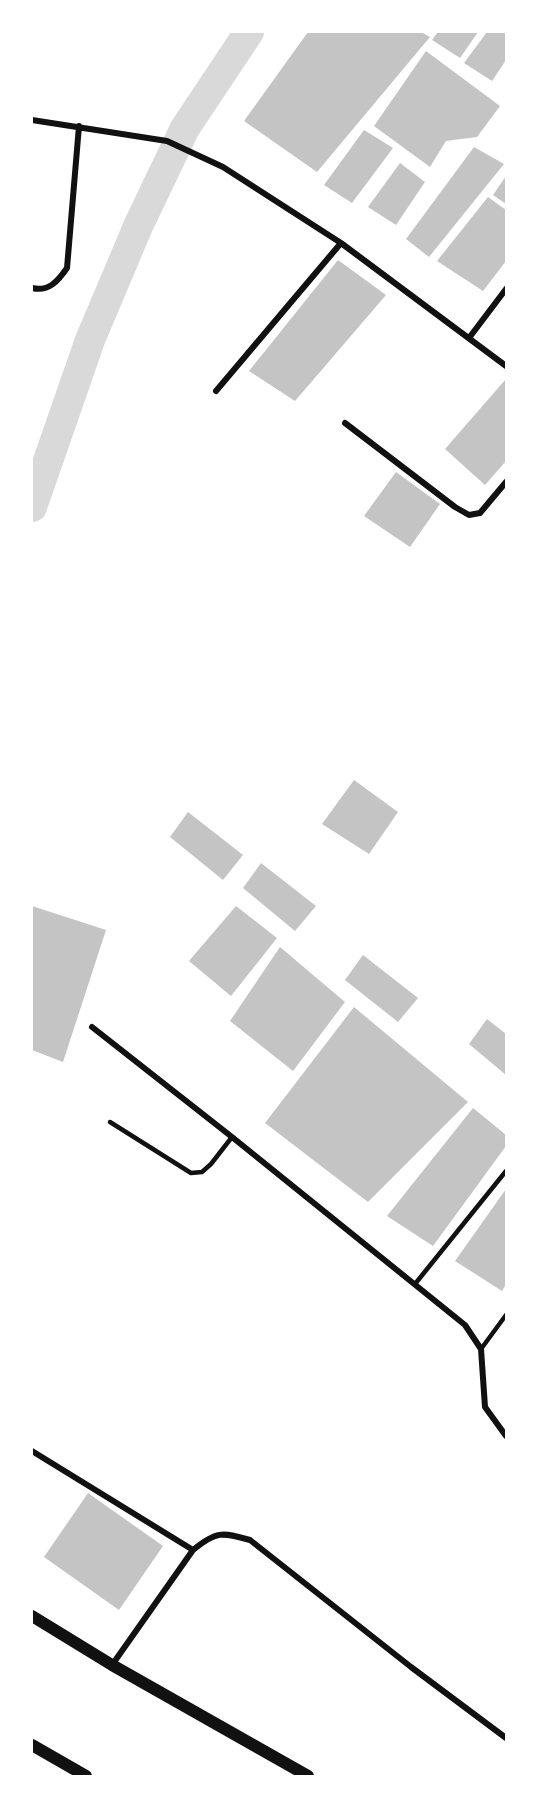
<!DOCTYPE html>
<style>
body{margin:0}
#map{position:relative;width:538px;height:1808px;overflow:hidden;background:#fff;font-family:"Nunito Sans",sans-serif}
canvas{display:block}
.frame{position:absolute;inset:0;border:33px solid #fff;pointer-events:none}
</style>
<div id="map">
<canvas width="538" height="1808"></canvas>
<div class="frame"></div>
</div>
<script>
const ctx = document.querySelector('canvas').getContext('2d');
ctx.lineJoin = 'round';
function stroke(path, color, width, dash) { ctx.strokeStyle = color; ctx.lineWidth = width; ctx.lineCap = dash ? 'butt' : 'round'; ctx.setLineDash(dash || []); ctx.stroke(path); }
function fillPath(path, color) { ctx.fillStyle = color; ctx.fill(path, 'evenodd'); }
stroke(new Path2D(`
 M32,507l58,-167 49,-116 46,-96 64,-96`), '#d9d9d9', 30);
fillPath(new Path2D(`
 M308,32h113l9,5 -113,135 -73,-51z
 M438,32h40l-18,26 -28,-18z
 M487,32h19v28l-14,21 -28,-18z
 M426,51l74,55 -23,31 -31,4 -16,26 -56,-41z
 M364,130l29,18 -41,55 -28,-18z
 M474,147l30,17 -75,93 -23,-18z
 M400,163l25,19 -29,43 -28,-18z
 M506,176v28l-13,-9z
 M488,197l18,13v51l-23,30 -46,-30z
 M338,260l48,35 -91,106 -46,-30z
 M506,379v82l-21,24 -40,-36z
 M396,472l44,32 -30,43 -46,-31z
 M354,780l44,32 -29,42 -47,-30z
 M188,812l55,43 -20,25 -53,-43z
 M261,863l55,43 -21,25 -52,-43z
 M32,906l74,24 -43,132 -31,-12z
 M236,906l41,32 -46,58 -42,-35z
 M280,947l65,55 -52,69 -63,-50z
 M363,955l55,43 -20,24 -53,-42z
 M354,1007l114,95 -100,100 -103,-79z
 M487,1019l19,15v41l-37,-31z
 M473,1108l33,27v11l-73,100 -46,-30z
 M506,1189v95l-4,7 -47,-30z
 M88,1493l75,53 -44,64 -75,-53z`), '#c4c4c4');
stroke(new Path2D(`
 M110,1122l81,51 11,-1 9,-8 21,-27
 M415,1284l91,-113
 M481,1349l25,-34`), '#111', 4.5);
stroke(new Path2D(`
 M32,120l135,21 56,26 118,76 165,123
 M32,288c17,4 26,-7 35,-20l12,-142
 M469,338l37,-49
 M216,391l125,-148
 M345,423l110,84 14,8 11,-2 26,-31
 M92,1027l140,110 233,188 16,24 4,58 21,29
 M32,1451l161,99
 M112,1665l81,-115c23,-19 29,-18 57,-10l161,127 95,71`), '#111', 6);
stroke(new Path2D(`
 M32,1616l80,49 196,111
 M32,1745l54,31`), '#111', 12);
</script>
